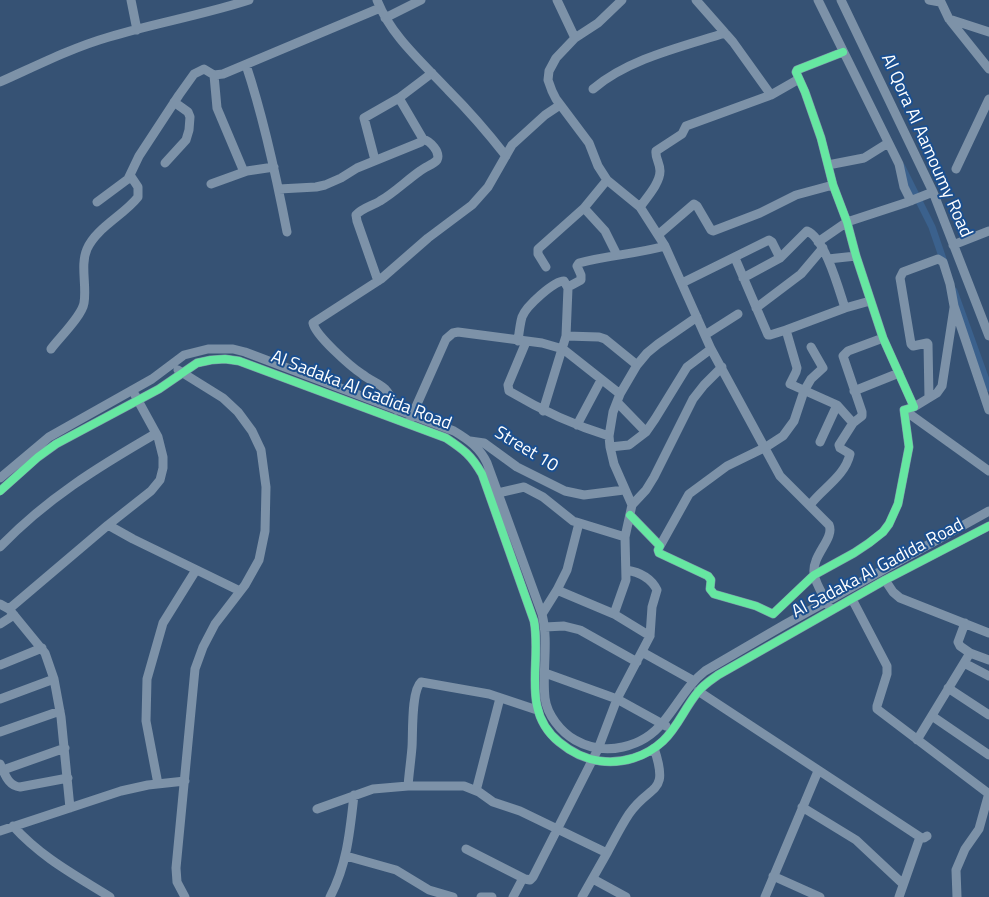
<!DOCTYPE html>
<style>
body{margin:0}
canvas{display:block;background:#365274}
</style>
<canvas width="989" height="897"></canvas>
<script>
const ctx = document.querySelector('canvas').getContext('2d');
ctx.lineJoin = 'round';
function stroke(path, color, width, dash) { ctx.strokeStyle = color; ctx.lineWidth = width; ctx.lineCap = dash ? 'butt' : 'round'; ctx.setLineDash(dash || []); ctx.stroke(path); }
function label(font, color, halo, rows, align = 'center') {
  ctx.font = font + ' "Titillium Web",sans-serif'; ctx.lineWidth = 4; ctx.setLineDash([]); ctx.textBaseline = 'middle'; ctx.strokeStyle = halo; ctx.fillStyle = color; for (const [text, x, y, turn = 0] of rows) {
    ctx.save(); ctx.translate(x, y); ctx.rotate((+turn || 0) * Math.PI / 180); ctx.textAlign = isNaN(turn) ? turn : align; if (halo) ctx.strokeText(text, 0, 0); ctx.fillText(text, 0, 0); ctx.restore();
  }
}
stroke(new Path2D(`
 M902,167l30,60 13,38
 M954,291l35,97`), '#3b618d', 7);
stroke(new Path2D(`
 M131,0l6,30
 M377,0c14,36 45,62 71,90 21,21 40,43 58,66
 M557,0l18,38
 M622,0l-24,23 -23,15 -19,20 -7,13 -1,9 4,11 4,8 33,44 9,23 9,14 33,27 25,39 46,103 69,127 49,49c6,13 -17,30 -15,48 1,11 10,23 15,33
 M696,0l37,42 38,53 28,-16
 M818,0l81,164 5,23 7,14
 M841,0l92,192 56,144
 M929,0l11,2
 M940,0l9,19 40,50
 M385,18l36,-18
 M949,19l40,13
 M246,65c18,54 30,110 41,167
 M214,75l3,33 27,64
 M0,82c36,-16 71,-34 109,-45 46,-14 94,-22 140,-37
 M593,89c35,-30 88,-42 132,-56
 M375,160l-11,-42 35,-20 33,-25
 M165,163l21,-23 3,-10 1,-13 -2,-5 -14,-10
 M828,165l36,-7 24,-15
 M956,169l33,-70
 M211,184l36,-13 27,-4
 M279,189l37,-2 9,-2 16,-7 16,-10 64,-26 2,-3 -24,-41
 M97,202l31,-23 11,-23 40,-61 15,-21 10,-5 10,6 9,-1 157,-66
 M640,207c7,-10 20,-24 20,-36 0,-8 -5,-13 -4,-20l26,-17 4,-8 85,-31
 M584,208l21,23 12,24
 M658,235l36,-31 3,2 14,24 2,1 47,-18 36,-18 37,-10
 M818,242l29,-20 58,-19 28,-11
 M953,245l36,-14
 M735,258l33,77h2l16,-5 11,38 -1,4 -6,12 47,21 16,18
 M828,259l28,-3
 M546,267l-8,-13v-5l46,-41 23,-28
 M743,278l37,-20 27,-27c18,7 32,59 38,77l25,-7
 M378,281l-21,-60 -1,-6c6,-7 16,-9 24,-14 14,-8 27,-21 40,-30 5,-4 14,-7 17,-11 4,-8 -7,-19 -14,-21
 M682,283l87,-43 3,2 8,16
 M568,287l13,-7v-5l-4,-9 2,-3c29,-8 58,-9 86,-17
 M756,308l45,-34 22,-26
 M786,330l59,-22
 M705,335l33,-21
 M566,336l33,1 6,2 32,26
 M518,341c1,-8 2,-17 4,-24 4,-11 32,-36 42,-36l4,7 -2,48 -23,75
 M526,342l-18,43 1,6c32,19 64,34 100,45
 M51,349c8,-11 31,-33 33,-46 3,-17 -4,-38 3,-54 9,-21 37,-34 51,-52v-10l-8,-12
 M178,370l45,28 15,14 14,19 9,19 5,37 -1,44 -6,29 -14,25 -30,39 -12,23 -8,22 -19,199 1,14 8,15
 M854,391l45,-18
 M929,398l-1,-54 -1,-1 -14,3 -2,-2 -11,-66 3,-6 35,-13 5,3 7,22 4,22 35,104
 M617,402l29,30
 M914,407l23,-14 5,-7 12,-78
 M397,410c-3,-7 -7,-16 -12,-21 -6,-6 -16,-9 -23,-15 -11,-7 -47,-39 -49,-51l68,-44 47,-41 44,-33 16,-18 24,-42 33,-30 15,-10
 M904,410l85,61
 M410,420l36,-81 7,-6 5,-1 84,11 21,6 57,45
 M577,425l24,-45
 M470,441l14,2 33,24 48,24 19,4 40,-5
 M820,442l17,-37
 M610,447l19,-2 17,-13 9,-13 32,-52 24,-18
 M0,478l49,-41 103,-58 32,-24 24,-6h25l12,3 209,79c15,9 26,17 33,32l55,151c7,28 0,56 3,84 2,17 16,34 30,42 30,17 68,8 89,-19 14,-17 24,-37 41,-50l79,-46 205,-114
 M0,491l38,-34 18,-13 103,-55 38,-26 14,-3 14,-1 14,2 207,77c18,12 25,17 36,36l52,147c8,42 -14,89 25,121 12,10 25,17 41,19 22,3 46,-4 63,-20 15,-14 22,-34 35,-49 5,-7 13,-12 20,-17l167,-95 104,-54
 M498,493l26,-6 19,10 30,24 52,16
 M632,505l14,-15 8,-13 39,-78 11,-14 18,-18
 M810,505c13,-17 35,-29 40,-51l-10,-6 -1,-3 14,-22 9,-7v-4l-19,-56 5,-5 35,-13
 M630,515l30,31 -2,4 1,3 49,23 3,4 -1,9 4,5 42,12 17,8 41,-39 40,-22 15,-10 14,-11 6,-8 9,-20 11,-57 -5,-37 10,-3 -31,-69 -27,-82 -9,-34 -14,-37 -12,-47 -16,-46 -9,-20 1,-2 46,-18
 M108,525l25,14 107,52
 M660,546l29,-52 38,-28 39,-19 17,-11 11,-15 10,-30 7,-12 12,-11 -12,-21
 M0,547c46,-48 98,-80 155,-113
 M626,570c13,2 25,8 31,20l-5,17 -2,29
 M885,580l8,12 7,6 89,35
 M852,599l35,67v8l-10,32v3l112,85
 M0,604l9,5 36,44 9,26 7,38 9,91
 M9,609l99,-84 43,-34 9,-11 3,-12v-11l-5,-20 -23,-42
 M542,614l15,-24 10,-20 12,-47
 M614,614l12,-34 -1,-43 7,-32 -18,-41 -4,-17 -1,-11 4,-24 7,-18 17,-29 10,-12 11,-9 39,-27
 M965,623l-7,19 2,4 10,7 19,7
 M0,624l14,-9
 M545,627l19,-1 16,4 57,32
 M642,652l52,29
 M964,663l25,13
 M0,665l42,-17
 M545,673l72,26 49,27
 M948,688l41,27
 M698,691l222,146 4,1 3,-2
 M0,699l54,-20
 M932,716l57,39
 M0,732l60,-21
 M917,740l53,-87
 M0,764c5,10 8,22 20,23l48,-9
 M3,770l62,-22
 M158,784l-12,-63 1,-42 16,-56 33,-53
 M408,786c1,-13 3,-26 4,-39 1,-14 -1,-56 9,-65l68,12 48,16
 M476,791l24,-93
 M802,807l54,33 47,44
 M317,809l56,-20 35,-3h56l15,6 14,10 27,9 87,42 -25,44
 M13,826c29,32 62,49 97,71
 M0,831l121,-40 27,-6 37,-4
 M466,849l59,30 5,1 3,-3 65,-128 19,-50 33,-63 -36,-22 -57,-24
 M607,853c7,-13 14,-27 22,-39 21,-31 41,-18 25,-66
 M346,856l50,14 33,20 24,7
 M773,876l47,21
 M593,879l33,18
 M330,897c17,-32 20,-66 24,-102
 M481,897h11
 M513,897l10,-19
 M765,897l53,-126
 M899,897l21,-60
 M957,897l-1,-27 9,-21 14,-20 10,-36`), '#7d92a8', 9);
stroke(new Path2D(`
 M0,491l38,-34 18,-13 103,-55 38,-26 14,-3 14,-1 14,2 207,77c18,12 25,17 36,36l52,147c8,42 -14,89 25,121 12,10 25,17 41,19 22,3 46,-4 63,-20 15,-14 22,-34 35,-49 5,-7 13,-12 20,-17l167,-95 104,-54
 M630,515l30,31 -2,4 1,3 49,23 3,4 -1,9 4,5 42,12 17,8 41,-39 40,-22 15,-10 14,-11 6,-8 9,-20 11,-57 -5,-37 10,-3 -31,-69 -27,-82 -9,-34 -14,-37 -12,-47 -16,-46 -9,-20 1,-2 46,-18`), '#66e7a1', 8);
label('18px', '#fff', '#1b4f8f', [
 ["Al Qora Al Aamoumy Road",926,146,66],
 ["Al Sadaka Al Gadida Road",361,391,21],
 ["Street 10",526,450,31],
 ["Al Sadaka Al Gadida Road",878,569,-28]
]);
</script>
